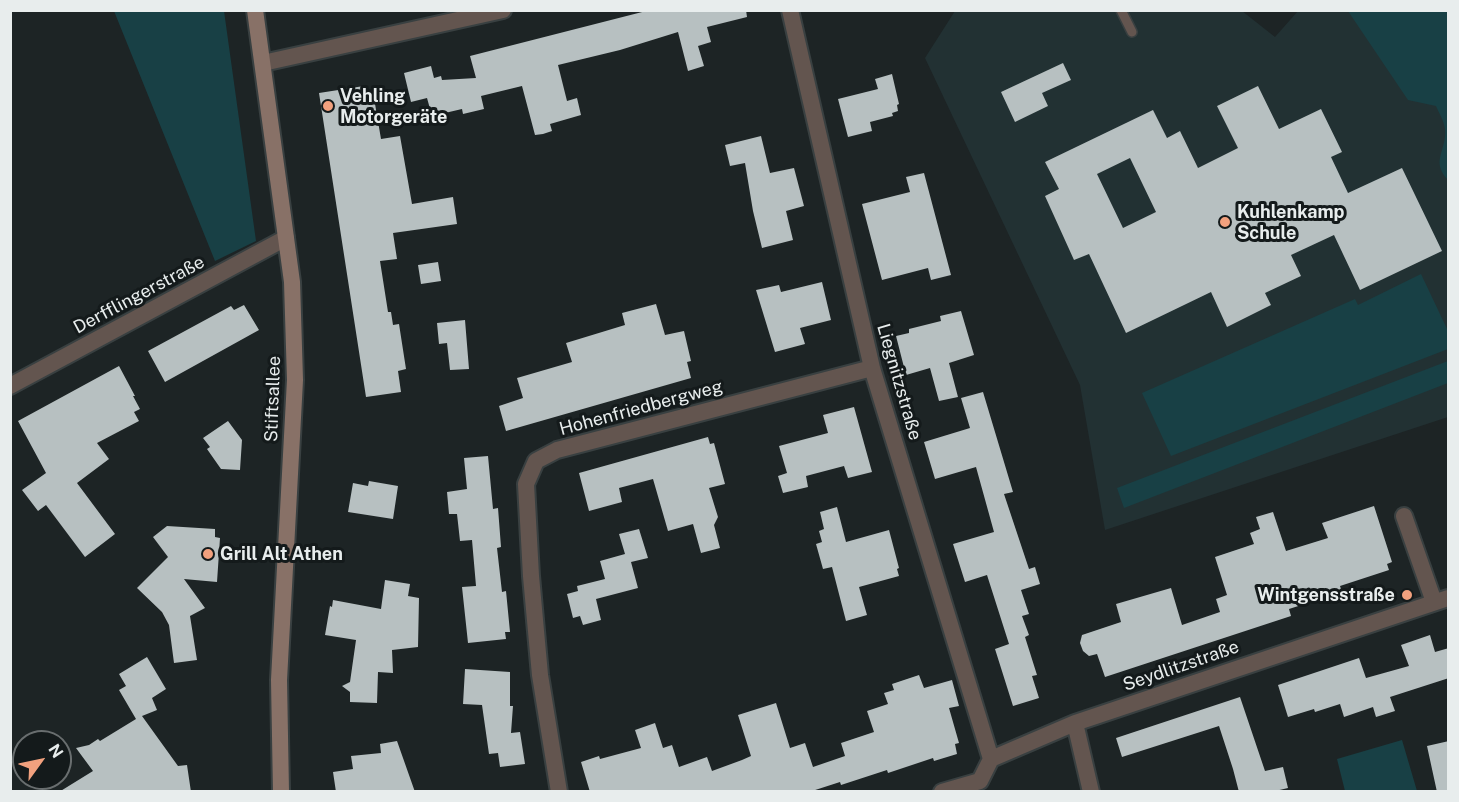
<!DOCTYPE html>
<meta charset="utf-8">
<style>
body{margin:0}
#map{position:relative;width:1459px;height:802px;overflow:hidden;background:#1d2425;font-family:"Public Sans",sans-serif}
canvas{display:block}
.frame{position:absolute;inset:0;border:12px solid #e8eded;pointer-events:none}
.north{position:absolute;left:12px;top:730px;width:60px;height:60px;box-sizing:border-box;background:#141a1b;border:2px solid #696e6f;border-radius:50%;rotate:57deg;font-size:16px;font-weight:700;line-height:24px;text-align:center;color:#e8eded}
.north::after{content:'';display:block;margin:auto;width:21px;height:27px;background:#f2a17e;clip-path:polygon(50% 0,100% 100%,50% 72%,0 100%)}
</style>
<div id="map">
<canvas width="1459" height="802"></canvas>
<div class="frame"></div>
<div class="north">N</div>
</div>
<script>
const ctx = document.querySelector('canvas').getContext('2d');
ctx.lineJoin = 'round';
function fillPath(path, color) { ctx.fillStyle = color; ctx.fill(path, 'evenodd'); }
function stroke(path, color, width, dash) { ctx.strokeStyle = color; ctx.lineWidth = width; ctx.lineCap = dash ? 'butt' : 'round'; ctx.setLineDash(dash || []); ctx.stroke(path); }
function label(font, color, halo, rows, align = 'center') {
  ctx.font = font + ' "Public Sans",sans-serif'; ctx.lineWidth = 6; ctx.setLineDash([]); ctx.textBaseline = 'middle'; ctx.strokeStyle = halo; ctx.fillStyle = color; for (const [text, x, y, turn = 0] of rows) {
    ctx.save(); ctx.translate(x, y); ctx.rotate((+turn || 0) * Math.PI / 180); ctx.textAlign = isNaN(turn) ? turn : align; if (halo) ctx.strokeText(text, 0, 0); ctx.fillText(text, 0, 0); ctx.restore();
  }
}
fillPath(new Path2D(`
 M955,11h287l33,26 23,-26h150v406l-343,113 -25,-145 -155,-327z`), '#223133');
fillPath(new Path2D(`
 M114,11h110l32,230 -41,20z
 M1348,11h100v169c-18,-19 -1,-29 -3,-51 -1,-8 -6,-16 -9,-23l-28,-6z
 M1421,274l27,57v18l-277,107 -29,-63 213,-94 3,6z
 M1448,361v22l-324,125 -7,-20z
 M1402,740l15,51h-72l-8,-32z`), '#184045');
fillPath(new Path2D(`
 M650,10h96l1,7 -40,10 4,15 -13,4 6,20 -16,5 -10,-39 -58,18 -62,15 9,36 10,-3 4,17 -31,9 2,7 -9,3 -8,1 -13,-49 -41,10 3,13 -21,5 -1,-5 -30,7 -5,-18 -16,4 -7,-29 27,-7 3,12 7,-2 1,4 34,-2 -6,-22z
 M1063,63l8,17 -29,13 6,13 -33,16 -14,-30z
 M892,74l7,30 -2,1 1,6 -6,2 1,3 -23,6 2,9 -24,6 -10,-38 40,-10 -3,-10z
 M364,86l1,7 8,-1 8,47 19,-3 12,68 41,-7 4,27 -64,9 4,26 -17,2 8,51h3l2,13 6,-1 7,45 -8,2 3,21 -35,5 -47,-304z
 M1258,86l21,43 42,-20 21,43 -11,5 17,36 54,-25 40,83 -82,39 -26,-55 -43,20 10,21 -36,17 6,12 -44,22 -16,-35 -85,41 -37,-79 -15,6 -29,-64 14,-7 -14,-27 108,-52 14,28 13,-7 18,37 40,-20 -21,-42zM1130,158l26,54 -33,16 -26,-54z
 M761,136l9,37 24,-5 10,38 -18,5 7,29 -31,8 -9,-37 -8,-48 -15,3 -5,-21z
 M924,173l27,102 -20,5 -3,-12 -46,12 -20,-76 48,-12 -4,-15z
 M438,262l3,19 -20,3 -3,-19z
 M822,282l9,38 -31,8 5,16 -30,8 -19,-62 23,-5 2,7z
 M656,304l9,31 19,-4 7,30 -4,1 4,16 -185,53 -7,-25 24,-8 -6,-20 55,-16 -6,-19 59,-18 -3,-12z
 M244,305l15,25 -94,52 -17,-31 83,-45 3,4z
 M961,311l13,44 -25,8 9,34 -19,4 -9,-33 -24,7 -10,-39 13,-3v-4l32,-8 -1,-5z
 M465,320l4,49 -19,1 -3,-27 -8,1 -2,-21z
 M119,366l16,30h-2l7,13 -6,3 5,9 -42,22 12,16 -32,24 38,51 -30,23 -39,-52 -8,6 -16,-21 24,-17 -28,-52z
 M983,392l30,100 -9,2 25,75 6,-2 5,17 -19,6 8,24 -7,2 7,19 -4,2 12,38 -5,1 7,22 -26,8 -18,-57 14,-5 -22,-69 -22,7 -12,-38 41,-12 -18,-65 -41,12 -11,-37 46,-14 -9,-30z
 M854,407l18,65 -24,6 -4,-12 -38,10 2,11 -25,6 -5,-17 9,-3 -8,-27 49,-13 -5,-18z
 M228,421l14,19 -2,30 -19,-1 -14,-20 3,-2 -7,-9z
 M708,437l2,7 4,-1 11,41 -16,4 9,29 -4,8 6,23 -19,5 -8,-29 -25,7 -15,-52 -34,9 3,14 -33,9 -10,-38z
 M488,456l5,53 5,-1 3,39 -4,1 5,44 4,-1 4,41h-5l1,7 -38,4 -6,-56 14,-1 -4,-46 -12,1 -3,-27h-8l-2,-22 20,-3 -3,-31z
 M369,481l29,5 -5,33 -45,-7 5,-29 15,3z
 M1374,506l18,56 -5,2 2,6 -49,16 2,6 -53,17 2,7 -186,61 -8,-23 -8,2 -6,-5 -3,-8 2,-8 39,-13 -5,-18 55,-16 11,37 38,-13 -4,-13 11,-4 -12,-38 39,-13 -4,-11 10,-4 -4,-12 17,-5 13,39 42,-13 -6,-15z
 M837,507l9,35 43,-12 10,38 -2,1 2,7 -40,11 8,28 -21,6 -14,-54 -9,2 -7,-25 6,-2 -3,-11 5,-2 -4,-17z
 M167,526l48,3v8l5,1 -3,44 -33,-3 21,29 -15,8 7,44 -23,3 -5,-38 -7,-13 -25,-24 31,-31 -15,-20z
 M639,529l9,29 -17,4 7,26 -42,11 5,21 -18,5 -3,-9 -7,2 -6,-24 11,-3 -1,-5 28,-7 -5,-18 25,-7 -6,-20z
 M385,580l25,4 -2,12 11,2 -1,49 -26,3 1,23 -15,-1 -1,31 -27,-1v-10l-8,-6 8,-4 6,-42 -31,-5 5,-29 2,1 1,-7 48,9z
 M1430,635l5,17 14,-4v30l-59,19 5,14 -19,6 -3,-10 -29,10 -4,-13 -25,8 -1,-3 -26,8 -10,-32 81,-27 7,20 43,-12 -8,-21z
 M147,657l19,32 -14,9 5,12 -15,6 36,50 9,-1 4,27h-132l34,-21 -17,-23 13,-3 9,-6 2,2 36,-22 -17,-29 7,-4 -7,-12z
 M465,669l45,3v34h3l-2,27 9,-1 5,32 -25,3 -2,-14 -9,1 -7,-49 -19,-1z
 M919,675l5,13 28,-8 7,26 -10,2 10,35 -4,1 2,10 -23,7 -1,-3 -45,15 -1,-3 -46,15 -1,-3 -31,10h-219l-9,-30 18,-6 1,3 41,-11 -6,-18 20,-7 8,25 9,-3 7,22 28,-10 5,14 30,-11 9,-4 -13,-41 38,-12 14,45 15,-5 8,24 32,-11 -4,-13 33,-11 -7,-21 21,-7 -4,-11 10,-3 -2,-6z
 M1240,697l25,74 18,-4 5,21 -17,4h-32l-6,-23 -14,-43 -97,31 -6,-19z
 M397,741l18,51h-79l-3,-20 20,-3 -2,-13 30,-3 -1,-9z
 M1449,741v51h-12l-10,-46z`), '#b7c0c1');
const service = new Path2D(`
 M1121,10l11,22`);
const minor = new Path2D(`
 M790,10l82,358 119,391
 M263,63l240,-53
 M10,386l276,-148
 M1404,516l30,86
 M1075,723l16,69
 M559,792l-19,-117 -9,-99 -5,-92 10,-23 21,-11 315,-82
 M942,792l38,-11 11,-22 84,-36 373,-125`);
const secondary = new Path2D(`
 M255,10l37,272 3,98 -16,300 2,112`);
stroke(service, '#394041', 12);
stroke(minor, '#394041', 20);
stroke(secondary, '#394041', 20);
stroke(service, '#63554f', 9);
stroke(minor, '#63554f', 16);
stroke(secondary, '#887167', 16);
for (const [x, y, r, color] of [
 [328,106,6,"#f2a17e"],
 [1225,222,6,"#f2a17e"],
 [208,554,6,"#f2a17e"],
 [1407,595,6,"#f2a17e"]
]) { const dot = new Path2D(); dot.arc(x, y, r, 0, 2 * Math.PI); ctx.fillStyle = color; ctx.fill(dot); stroke(dot, '#141a1b', 2); }
label('bold 18px', '#e8eded', '#141a1b', [
 ["Vehling",340,96],
 ["Motorgeräte",340,117],
 ["Kuhlenkamp",1237,212],
 ["Schule",1237,233],
 ["Grill Alt Athen",220,554],
 ["Wintgensstraße",1395,595,"right"]
], 'left');
label('18px', '#e8eded', '#141a1b', [
 ["Derfflingerstraße",139,295,-28],
 ["Liegnitzstraße",899,382,74],
 ["Stiftsallee",273,399,-88],
 ["Hohenfriedbergweg",641,408,-15],
 ["Seydlitzstraße",1181,666,-19]
]);
</script>
